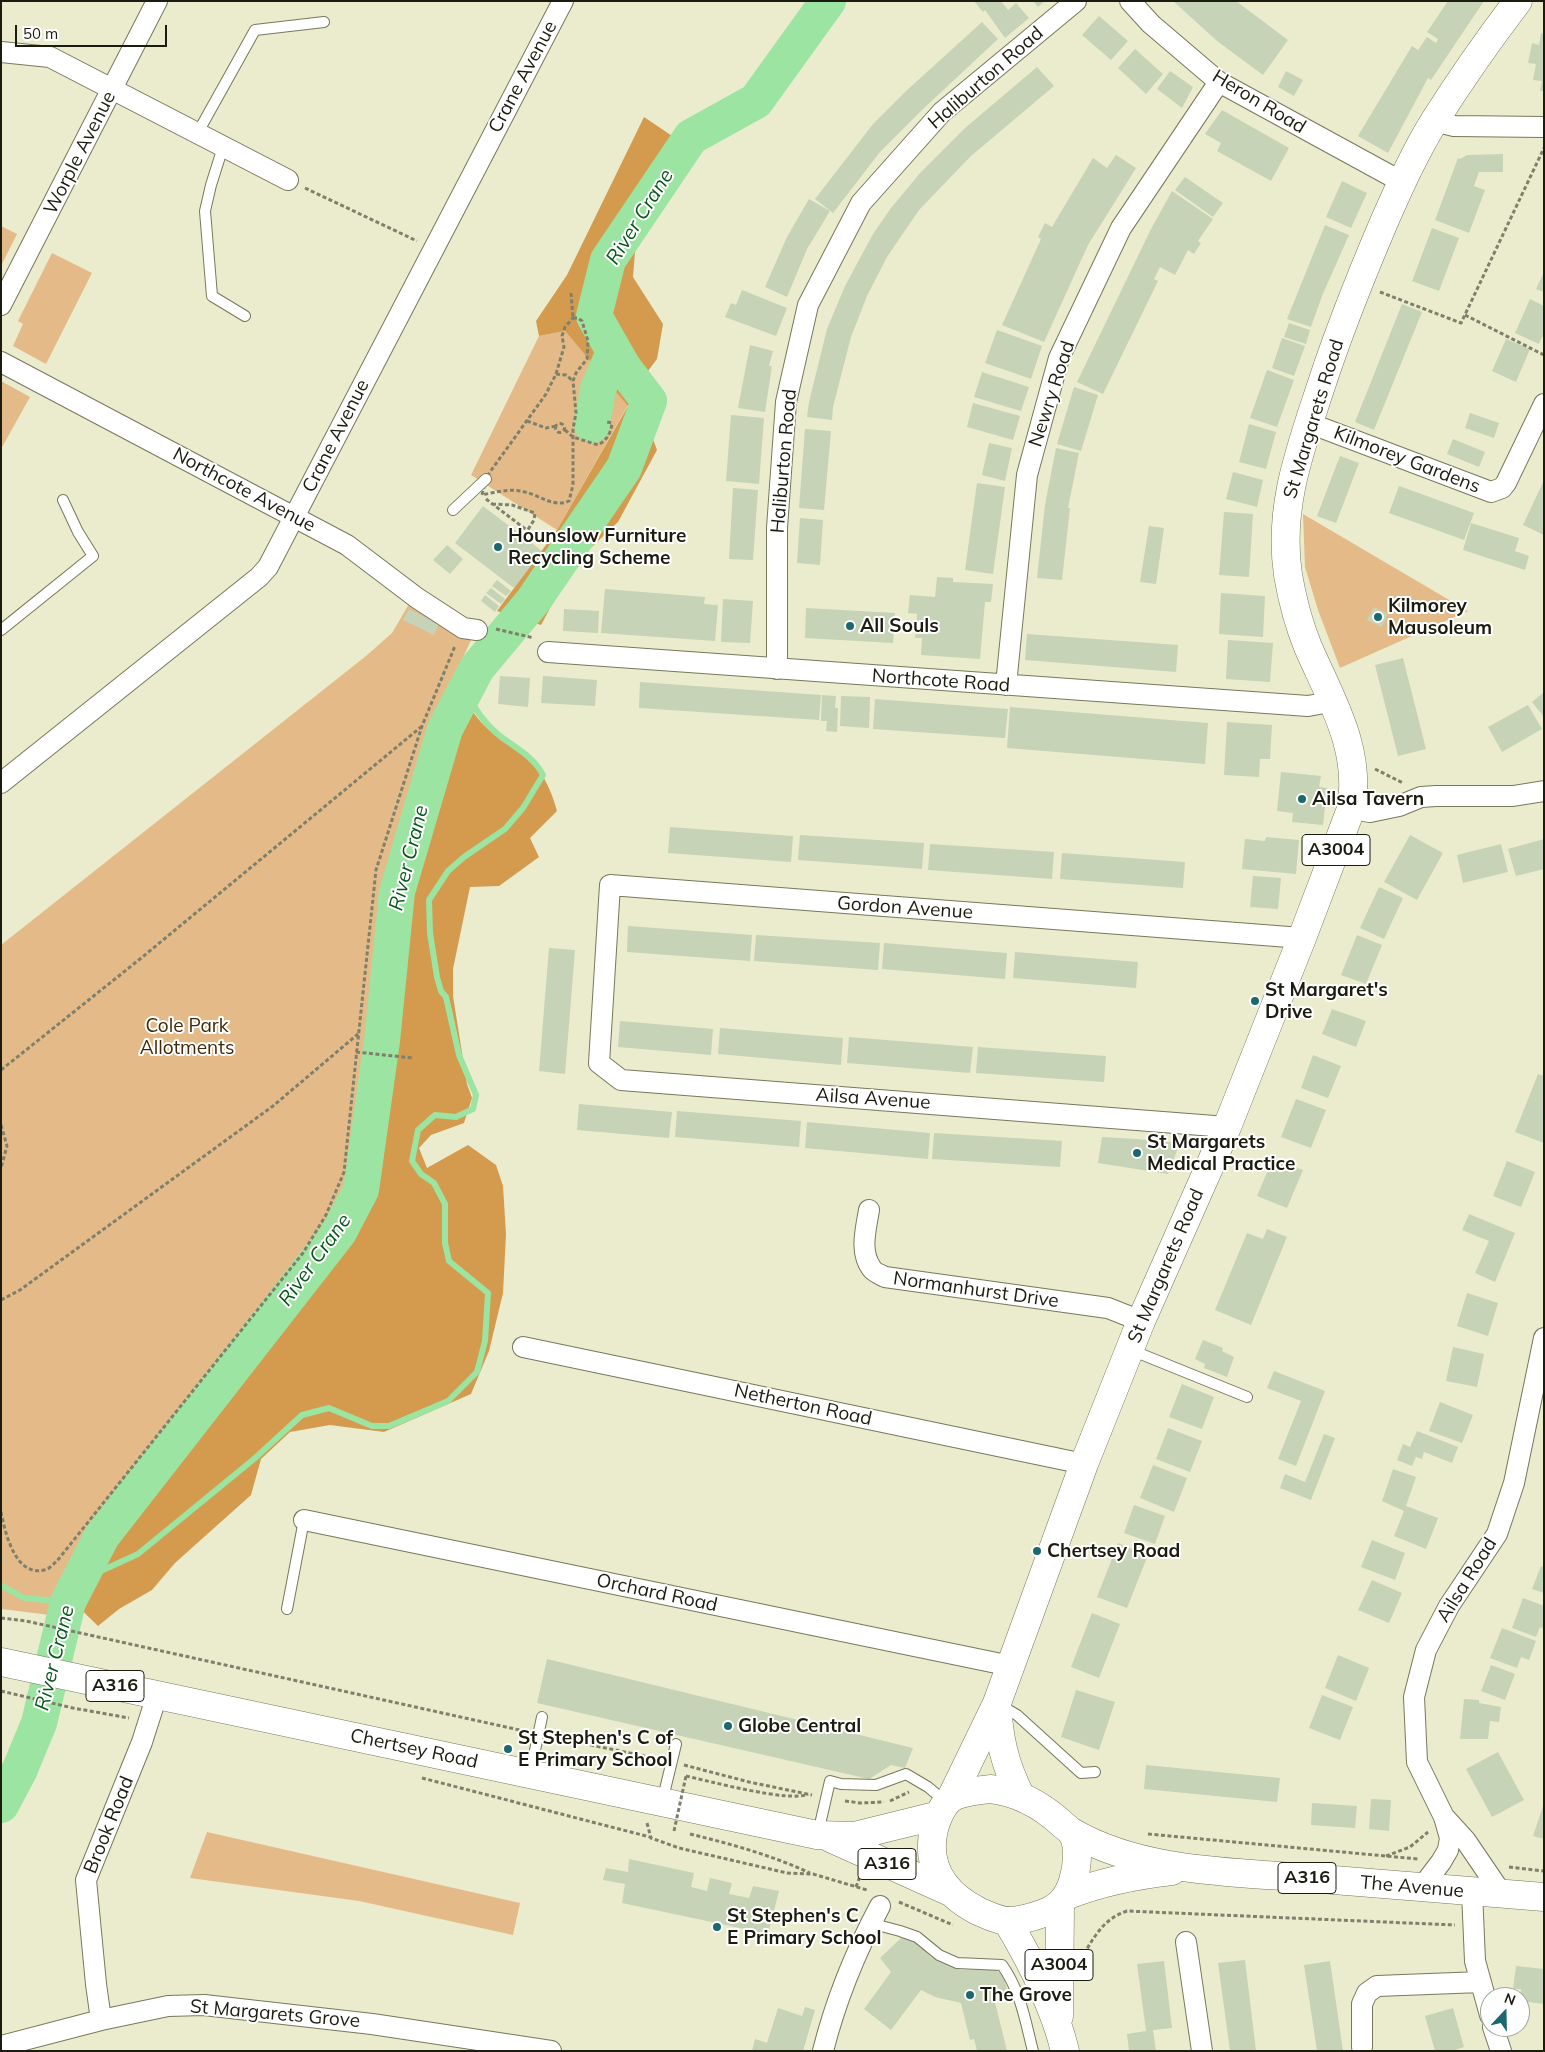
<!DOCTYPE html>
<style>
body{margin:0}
#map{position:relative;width:1545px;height:2052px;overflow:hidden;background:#ebeccd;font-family:Mulish,sans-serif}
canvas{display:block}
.frame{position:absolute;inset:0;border:2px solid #1b1b0f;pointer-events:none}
.north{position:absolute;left:1480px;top:1987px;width:50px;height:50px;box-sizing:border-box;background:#fff;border:1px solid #a4a49f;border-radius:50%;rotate:21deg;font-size:14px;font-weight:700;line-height:20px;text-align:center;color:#1b1b0f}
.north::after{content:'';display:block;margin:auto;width:18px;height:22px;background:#1b686d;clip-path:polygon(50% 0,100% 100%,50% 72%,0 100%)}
.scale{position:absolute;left:15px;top:25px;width:152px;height:22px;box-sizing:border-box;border:2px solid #1b1b0f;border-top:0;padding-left:6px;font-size:15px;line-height:18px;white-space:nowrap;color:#1b1b0f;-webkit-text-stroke:4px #fff;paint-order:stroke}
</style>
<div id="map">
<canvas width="1545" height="2052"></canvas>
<div class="frame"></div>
<div class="north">N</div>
<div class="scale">50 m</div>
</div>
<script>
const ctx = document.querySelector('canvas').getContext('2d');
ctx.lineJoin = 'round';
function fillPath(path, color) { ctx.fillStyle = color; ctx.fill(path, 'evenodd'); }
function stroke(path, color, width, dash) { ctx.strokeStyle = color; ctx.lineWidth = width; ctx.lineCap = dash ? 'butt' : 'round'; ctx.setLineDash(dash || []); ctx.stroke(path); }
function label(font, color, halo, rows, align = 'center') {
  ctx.font = font + ' Mulish,sans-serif'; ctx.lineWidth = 4; ctx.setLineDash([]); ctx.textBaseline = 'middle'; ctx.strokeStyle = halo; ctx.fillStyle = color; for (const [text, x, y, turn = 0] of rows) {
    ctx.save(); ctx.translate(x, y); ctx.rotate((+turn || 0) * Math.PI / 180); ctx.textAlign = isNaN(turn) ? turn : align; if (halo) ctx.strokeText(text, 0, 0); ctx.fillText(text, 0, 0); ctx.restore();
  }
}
fillPath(new Path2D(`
 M1,226l16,8 -16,32z
 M52,253l40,20 -46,91 -33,-18 10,-22 -5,-3z
 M565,331l63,74 -71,125 -86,-55 68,-139z
 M1,381l29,16 -29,52z
 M1303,514l165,97 -128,57 -22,-58 -13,-43z
 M409,604l62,36 -38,84 -17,56 -20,58 -16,82 -7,115 -8,77 -11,65 -23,51 -178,223 -62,83 -41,81 -49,-6v-664l365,-289 26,-23z
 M207,1832l313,71 -7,32 -154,-34 -169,-23z`), '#e4bb88');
fillPath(new Path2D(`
 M644,117l37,25 -46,110 -2,25 30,47 -6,35 -18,24 7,37 11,30 -39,72 -44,42 -33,61 -44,-14 60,-81 71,-124 -63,-75 -26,5 -3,-15 31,-46z
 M469,706c5,7 10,15 17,21 13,12 27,20 41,30 15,12 25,35 30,54l-27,27 9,19 -40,29 -29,1 -17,82v27l14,88 5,14 -8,25 -33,12 -12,13 8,20 41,-23 28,20 7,21 3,48 -3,59 -14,58 -18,43 -87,38 -54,-7 -40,7 -29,27 -10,36 -76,68 -23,27 -33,19 -21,17 -36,-35 29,-57 114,-112 118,-148 32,-54 19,-16 35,-308 14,-54 32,-107z`), '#d49a4e');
stroke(new Path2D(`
 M83,1572l18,-1 37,-17 116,-95 48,-44 27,-7 43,18h17l59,-25 29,-29 8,-31 3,-48 -39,-32 -4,-18v-39l-11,-21 -13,-9 -9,-13 6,-31 17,-15 21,2 17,-8 3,-14 -17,-40 -13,-58 -5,-6 -4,-14 -7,-44 -1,-33 19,-29 16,-14 41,-28 18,-21 20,-33c-9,-18 -27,-27 -43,-39 -15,-12 -27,-29 -34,-46
 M1,1585l23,13 44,4`), '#9ce4a1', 6);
stroke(new Path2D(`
 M592,425l6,-36 16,-37
 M1,1805l19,-36 19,-46 29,-121 34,-66 237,-304 22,-42 21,-149 15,-149 48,-163 32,-61 56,-67 91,-133 25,-67 -26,-34 -29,-51 14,-56 83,-123 65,-36 72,-100`), '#9ce4a1', 36);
fillPath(new Path2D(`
 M974,1h27l7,9 8,-7 13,15 -24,20 -20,-28 -2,2z
 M1033,1h12l-7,6z
 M1173,1h63l52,39 -25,35 -46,-34z
 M1448,1h36l-53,79 -3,-2 -40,75 -30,-17 54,-90 6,4 9,-13 9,6 2,-4 -11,-7z
 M1099,16l29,25 -17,19 -29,-25z
 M982,22l16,17 -76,71 -42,42 -47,61 -18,-14 58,-75 32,-32z
 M1541,33l3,1v57h-4l2,-10 -9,-1 3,-16 -8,-1 4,-20 7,2z
 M1135,49l28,25 -17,20 -28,-26z
 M1037,67l17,19 -83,70 -52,54 -32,47 -20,39 -16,41 -18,70 -1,13 -25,-3 2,-15 18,-73 18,-43 28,-52 18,-26 30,-36 44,-44z
 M1170,71l23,16 -11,21 -25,-19z
 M1286,71l17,9 -9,16 -16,-9z
 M1222,110l67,38 -18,33 -54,-30 4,-8 -16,-9z
 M1503,154v18h-24l-5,14 11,4 -16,43 -34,-13 23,-62 2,1 7,-4z
 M1116,155l20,13 -48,77 -44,97 -42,-17 39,-86 -3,-2 7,-14 7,4 41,-69 14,10z
 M1185,177l38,26 -10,14 -38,-27z
 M1342,181l25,12 -16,35 -25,-11z
 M1172,191l41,28 -15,22 3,2 -7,11 -6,-4 -13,25 -15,-8 -6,12 4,2 -55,113 -26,-12 74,-153z
 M809,199l21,12 -23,38 -20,48 -22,-10 22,-50z
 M1325,225l24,10 -27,61 -11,31 -24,-8z
 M1432,228l27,10 -20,53 -27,-10z
 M1544,272v20l-8,-3z
 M742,290l45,18 -11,28 -51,-19 6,-14 5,2z
 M1530,299l14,7v27l-5,11 -24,-11z
 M1402,304l20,8 -48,118 -19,-8z
 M1289,323l21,7 -4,14 -22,-7z
 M997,330l45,16 -11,33 -46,-16z
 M1282,338l23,8 -11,30 -22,-8z
 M1506,339l24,10 -14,33 -24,-11z
 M750,345l23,6 -4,15h3l-7,46 -27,-4z
 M1267,370l27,10 -17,47 -27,-9z
 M982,372l47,15 -8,24 -47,-14z
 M1074,387l24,8 -17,56 -24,-7z
 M973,403l47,13 -7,24 -46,-13z
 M1470,413l29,10 -5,15 -29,-10z
 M731,415l33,3 -5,66 -33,-3z
 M1249,424l27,8 -10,37 -27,-7z
 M805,429l26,2 -7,79 -25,-2z
 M1453,439l32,13 -6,15 -32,-13z
 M989,443l23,5 -7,33 -23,-6z
 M1056,448l23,5 -11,55h2l-8,72 -25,-2 8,-73z
 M1340,456l19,7 -23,60 -19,-7z
 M1233,472l30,8 -6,27 -31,-8z
 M1544,480v55l-21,-10z
 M977,483l28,4 -12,87 -28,-4z
 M1399,486l75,27 -10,27 -75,-27z
 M733,488l25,2 -5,70 -24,-1z
 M483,506l59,45 -28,37 -59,-45z
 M1224,512l29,2 -4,63 -30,-2z
 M800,518l23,2 -3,45 -23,-2z
 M1471,523l48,15 -4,13 14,5 -4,14 -62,-20z
 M1149,526l15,2 -8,56 -16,-2z
 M447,545l16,14 -13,15 -17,-14z
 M937,577l16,1v4l40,2 -2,18h-6l-5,57 -59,-4 1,-17h-7l2,-24 -9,-1 2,-18 25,2z
 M497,580l14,11 -5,5 -14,-10z
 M491,588l14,11 -4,5 -15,-11z
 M605,589l100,8 -1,7 14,1 -3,36 -114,-8z
 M1221,593l44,3 -2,41 -44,-3z
 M485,595l14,11 -4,6 -14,-11z
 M723,599l30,2 -3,42 -29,-1z
 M1374,607l14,7 -6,13 -15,-7z
 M806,608l89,5 -2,30 -88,-5z
 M409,609l30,15 -5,11 -31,-15z
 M564,609l35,2 -1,22 -35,-2z
 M1027,634l151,11 -2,27 -151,-12z
 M1228,640l45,3 -3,39 -44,-3z
 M1403,658l23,91 -28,7 -23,-91z
 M500,676l30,2 -2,29 -30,-3z
 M543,676l54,4 -2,26 -54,-3z
 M640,682l181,13 -2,25 -180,-12z
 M1544,692v25l-12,-15z
 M822,695l14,1 -1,12h3l-1,24 -11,-1 1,-10h-6z
 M841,696l29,1 -1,31 -29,-2z
 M875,699l133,10 -3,29 -132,-9z
 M1528,705l14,24 -40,23 -14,-25z
 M1010,707l198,16 -3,41 -198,-16z
 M1227,722l45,3 -2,34h-10l-1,18 -35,-2z
 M1281,772l40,4 -2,11 8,1 -4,37 -31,-3 1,-9 -16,-2z
 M670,827l123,9 -2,26 -123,-9z
 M800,835l124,8 -2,26 -124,-9z
 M1410,835l33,18 -26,47 -33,-18z
 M1266,837l33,3 -3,34 -54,-5 3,-30 20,2z
 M1544,839v30l-28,7 -8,-27z
 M930,844l124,8 -2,27 -124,-9z
 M1501,844l7,28 -45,11 -6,-28z
 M1062,853l123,9 -2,26 -123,-9z
 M1253,876l28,2 -3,31 -28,-2z
 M1379,887l24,11 -19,41 -24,-11z
 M628,926l124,9 -2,26 -123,-9z
 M756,935l124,8 -2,27 -124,-9z
 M1357,935l25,10 -16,39 -25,-9z
 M884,943l123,10 -2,26 -123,-10z
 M549,948l26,2 -10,124 -26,-3z
 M1015,952l123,10 -2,26 -123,-10z
 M1332,1009l34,12 -10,26 -34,-13z
 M620,1021l93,8 -2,26 -93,-8z
 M720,1028l123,10 -2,27 -123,-11z
 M849,1037l124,10 -3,26 -123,-10z
 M978,1047l128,9 -2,26 -128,-9z
 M1313,1055l28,11 -13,32 -27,-10z
 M1538,1074l6,2v67l-29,-11z
 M1296,1099l30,11 -15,38 -30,-11z
 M579,1104l93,8 -3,26 -92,-8z
 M677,1111l124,10 -2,26 -124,-10z
 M807,1122l123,11 -2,26 -123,-11z
 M934,1133l128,8 -2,26 -128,-8z
 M1102,1137l34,2 44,4 -12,31 -70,-11z
 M1273,1158l30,12 -16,38 -30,-12z
 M1507,1161l28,11 -14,35 -28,-11z
 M1469,1214l46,19 -20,49 -20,-9 14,-32 -27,-11z
 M1267,1229l20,8 -36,88 -36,-15 32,-77 16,6z
 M1467,1293l31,10 -10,33 -31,-10z
 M1203,1340l20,8 -1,3 12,6 -7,20 -23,-9 1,-4 -10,-5z
 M1453,1347l31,7 -7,33 -31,-6z
 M1274,1371l51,20 -29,75 -18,-7 23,-58 -34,-13z
 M1182,1384l32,13 -12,32 -33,-12z
 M1440,1402l33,13 -11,28 -33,-12z
 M1168,1428l34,13 -12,31 -34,-13z
 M1417,1431l41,16 -6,16 -28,-11 -2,7 -6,-2 -4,9 -15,-6 6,-16 7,3z
 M1324,1434l11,4 -24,62 -31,-12 5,-14 20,8z
 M1153,1465l34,13 -13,34 -34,-14z
 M1393,1469l23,8 -10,29 32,12 -12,31 -32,-13 10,-25 -22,-10z
 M1134,1505l31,11 -10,28 -31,-11z
 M1372,1540l33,13 -10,27 -34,-13z
 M1118,1543l30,12 -21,53 -30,-11z
 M1541,1566l3,1v26l-12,-4z
 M1372,1580l30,13 -13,30 -31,-13z
 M1523,1598l21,8v23l-4,-2 -4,10 -24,-9z
 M1092,1613l28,11 -21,54 -28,-11z
 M1502,1628l34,13 -7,19 -8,-3 -4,11 -27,-10z
 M1338,1655l31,13 -13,33 -31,-13z
 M547,1659l366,89 -8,20 -14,-3 -22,14 -332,-76z
 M1491,1665l24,9 -10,26 -24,-9z
 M1076,1690l39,12 -16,48 -38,-13z
 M1322,1695l31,12 -13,33 -31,-12z
 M1464,1699l15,1v3l22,4 -2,15 -9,-1 -2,18h-28z
 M1498,1752l26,48 -32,17 -26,-48z
 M1146,1765l134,13 -3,24 -133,-13z
 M1371,1799l20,1 -2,31 -20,-2z
 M1312,1803l45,3 -2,22 -44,-3z
 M1544,1803v36l-11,-3z
 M629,1859l65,14 -3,14 16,4 3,-13 22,5 -3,11 20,4 4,-12 26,5 -11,43 -146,-31 3,-19 -22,-4 3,-12 22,4z
 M901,1938l11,1 20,19 20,9 9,3 34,-1 9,7 5,23 -14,3 12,49h-30l-3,-12 -4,1 -9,-37 -26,-6 -14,-7 -30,40 -27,-21 27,-37 -11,-14z
 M1245,1960l11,91h-26l-12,-88z
 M1164,1961l8,67 -19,2 3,21h-27l-2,-17 19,-3 -9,-67z
 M1330,1961l13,90h-26l-13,-86z
 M1516,1966l28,3v35l-24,-3 1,-12h-8z
 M805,2007l10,3 -12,41h-51l3,-12 12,4 11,-35 24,8z
 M1453,2008l11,39 -12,4h-17l-10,-35z`), '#c6d3b6');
const lane = new Path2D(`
 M197,134l58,-104 69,-8
 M223,147l-12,38 -6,26 7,85 33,20
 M453,510l33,-31
 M1,630l92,-74 -15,-24 -15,-32
 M1131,1350l116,47
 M287,1609l17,-89
 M1000,1705l17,10 64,58 14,-1
 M530,1774l12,-57
 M662,1802l14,-58
 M818,1833l12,-52 11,3 35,1 30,-11 22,13 18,15
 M870,1923l30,8 17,6 22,18 18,8 45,2c19,27 23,55 31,86`);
const street = new Path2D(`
 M1130,1l21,23 68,58 183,100
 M1,52l49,5 238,123
 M1434,121l20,5 90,1
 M1,305l156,-304
 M1,362l346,183 70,53 46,30 14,2
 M1309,423l182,69 11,-4 4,-5 38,-79
 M548,652l746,53 14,1 27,-5
 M777,669v-141l9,-126 22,-97 53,-102 81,-91 134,-111
 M1006,685l21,-210 32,-117 62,-130 98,-146
 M1,783l258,-206 9,-10 295,-566
 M1351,809l19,3 29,-6 22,-9 15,-1h77l31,-5
 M1227,1127l-606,-47 -22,-17 11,-178 692,53
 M869,1210c-3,19 -10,42 3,59 2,3 9,6 13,8l223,31 33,13
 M523,1347l561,117
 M304,1520l707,146
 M1446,1819l20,22 36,53
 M1422,1887l19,-25 7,-12 2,-12 -6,-21 -27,-55 -3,-65 12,-47 23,-44 48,-72 17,-51 30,-145
 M1472,1892l3,69 15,54
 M1186,1942l16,109
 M101,2020l-5,-36 -10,-104 56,-138 15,-47
 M1493,2027l8,24
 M1,2046l100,-26 67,-14 36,-1 168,19 179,27
 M1362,2047v-43l5,-11 10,-7 104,-4
 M823,2051c13,-52 32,-98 57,-145`);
const primary = new Path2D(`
 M997,1703c2,35 7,60 23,92
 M951,1798l46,-95 87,-239 57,-143 86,-194 75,-189 49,-129c11,-60 -20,-109 -43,-162 -9,-22 -16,-49 -20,-72 -10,-68 12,-125 33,-189 18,-55 40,-110 63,-164 15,-34 31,-70 51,-102 26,-41 54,-81 83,-119
 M1007,1921c24,40 47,84 58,130
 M1059,2016l1,-112`);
const highway = new Path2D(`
 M1,1662l816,173 37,1 85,-21
 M990,1789c28,3 50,15 71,34 3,3 8,6 11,10 8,13 5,35 1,48 -5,16 -13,26 -29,32 -11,4 -25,8 -37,8 -10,-1 -20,-6 -29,-10 -33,-17 -53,-44 -44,-82 3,-11 8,-23 16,-30 11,-8 28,-8 40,-10z
 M1072,1832c68,40 160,40 237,46 78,6 156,13 235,19
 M828,1837l120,54
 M1068,1895c33,-13 68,-20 104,-24`);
stroke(lane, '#77785c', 12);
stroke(street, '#77785c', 22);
stroke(primary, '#77785c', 29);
stroke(highway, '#77785c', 29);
stroke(new Path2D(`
 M305,188l112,53
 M1380,292l81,31 83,-175
 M571,293l2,25
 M1465,315l79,40
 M573,318h5l4,3 6,20 -1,18 -11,14 -3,8 3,32 -3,16v56l-4,16c-15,7 -30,-6 -44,-9 -14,-4 -30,0 -43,3l4,-16 4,-7 56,-78 10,-20 8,-27 -2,-11 3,-9z
 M556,374l10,1 7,6
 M527,421l19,7 10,-2
 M555.5 428a4.5 4.5 0 1 1 9 0a4.5 4.5 0 1 1-9 0Z
 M565,430l8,7 25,8c9,-5 13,-12 14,-22l-5,-1
 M486,499l55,42 8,-11
 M492,504l20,1 23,8 -1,7 -7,11
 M496,629l38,9
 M1375,769l28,14
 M356,1052l57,6
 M1,1070l139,-111 281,-232
 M1,1125l6,21 -6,22
 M1,1300l19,-10 253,-184 85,-72
 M1,1512c4,20 14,65 43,58 5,0 9,-6 13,-9l246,-308 23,-38 18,-43 32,-302 46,-144 33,-80
 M1,1618l25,3 498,110
 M1,1691l72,17 56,10
 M552,1737l107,22
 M684,1765l65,17 63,13
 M686,1776c23,5 104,27 122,18
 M422,1778l228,59
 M845,1801l15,2 24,-1
 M890,1801l19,-9
 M647,1823l4,15 28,10 108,25 26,1 54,16
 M690,1834c41,10 81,21 120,39
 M1148,1834l270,25
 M1386,1856l24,-9 18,-15
 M1509,1867l35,4
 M856,1887l4,-11
 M899,1902l54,23
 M1084,1954c11,-19 21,-36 43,-43l328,14`), '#7f806b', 3, [4, 2.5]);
stroke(lane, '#fff', 10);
stroke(street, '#fff', 20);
stroke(primary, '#fff', 28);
stroke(highway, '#fff', 28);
stroke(new Path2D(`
 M674,1831l12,-55`), '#7f806b', 3, [4, 2.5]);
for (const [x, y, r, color] of [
 [498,547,5,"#1b686d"],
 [1378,617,5,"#1b686d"],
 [850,626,5,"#1b686d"],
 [1302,799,5,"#1b686d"],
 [1255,1001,5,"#1b686d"],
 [1137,1153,5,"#1b686d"],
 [1037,1551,5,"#1b686d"],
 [728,1726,5,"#1b686d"],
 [508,1749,5,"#1b686d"],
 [717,1927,5,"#1b686d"],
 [970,1995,5,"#1b686d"]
]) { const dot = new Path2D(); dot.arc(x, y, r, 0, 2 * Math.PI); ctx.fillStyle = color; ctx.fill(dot); stroke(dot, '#fff', 2); }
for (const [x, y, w] of [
 [1336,850,68],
 [115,1686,58],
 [887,1864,58],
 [1307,1878,58],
 [1059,1965,68]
]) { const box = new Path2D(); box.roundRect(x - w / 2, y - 15.5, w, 31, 4); ctx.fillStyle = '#fff'; ctx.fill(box); stroke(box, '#1b1b0f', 1); }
label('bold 18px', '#1b1b0f', null, [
 ["A3004",1336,850],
 ["A316",115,1686],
 ["A316",887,1864],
 ["A316",1307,1878],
 ["A3004",1059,1965]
]);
label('19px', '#1b1b0f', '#fff', [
 ["Crane Avenue",523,77,-62],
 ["Haliburton Road",986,78,-41],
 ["Heron Road",1259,102,31],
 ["Worple Avenue",80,153,-63],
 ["Newry Road",1052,394,-72],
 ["St Margarets Road",1314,419,-73],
 ["Crane Avenue",336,436,-63],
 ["Kilmorey Gardens",1407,460,21],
 ["Haliburton Road",784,461,-85],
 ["Northcote Avenue",244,490,28],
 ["Northcote Road",941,681,4],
 ["Gordon Avenue",905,908,4],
 ["Ailsa Avenue",873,1099,4],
 ["St Margarets Road",1166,1266,-67],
 ["Normanhurst Drive",976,1290,8],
 ["Netherton Road",803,1405,12],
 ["Ailsa Road",1467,1580,-58],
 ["Orchard Road",657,1593,12],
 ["Chertsey Road",414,1749,12],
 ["Brook Road",109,1825,-68],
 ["The Avenue",1412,1887,5],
 ["St Margarets Grove",275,2014,5]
]);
label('bold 19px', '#1b1b0f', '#fff', [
 ["Hounslow Furniture",508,536],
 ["Recycling Scheme",508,558],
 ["Kilmorey",1388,606],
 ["Mausoleum",1388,628],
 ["All Souls",860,626],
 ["Ailsa Tavern",1312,799],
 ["St Margaret's",1265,990],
 ["Drive",1265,1012],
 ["St Margarets",1147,1142],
 ["Medical Practice",1147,1164],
 ["Chertsey Road",1047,1551],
 ["Globe Central",738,1726],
 ["St Stephen's C of",518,1738],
 ["E Primary School",518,1760],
 ["St Stephen's C",727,1916],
 ["E Primary School",727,1938],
 ["The Grove",980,1995]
], 'left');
label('19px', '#402806', '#fff', [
 ["Cole Park",187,1026],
 ["Allotments",187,1048]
]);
label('italic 20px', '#06561a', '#fff', [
 ["River Crane",640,217,-58],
 ["River Crane",409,858,-76],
 ["River Crane",315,1260,-54],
 ["River Crane",55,1658,-76]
]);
</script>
